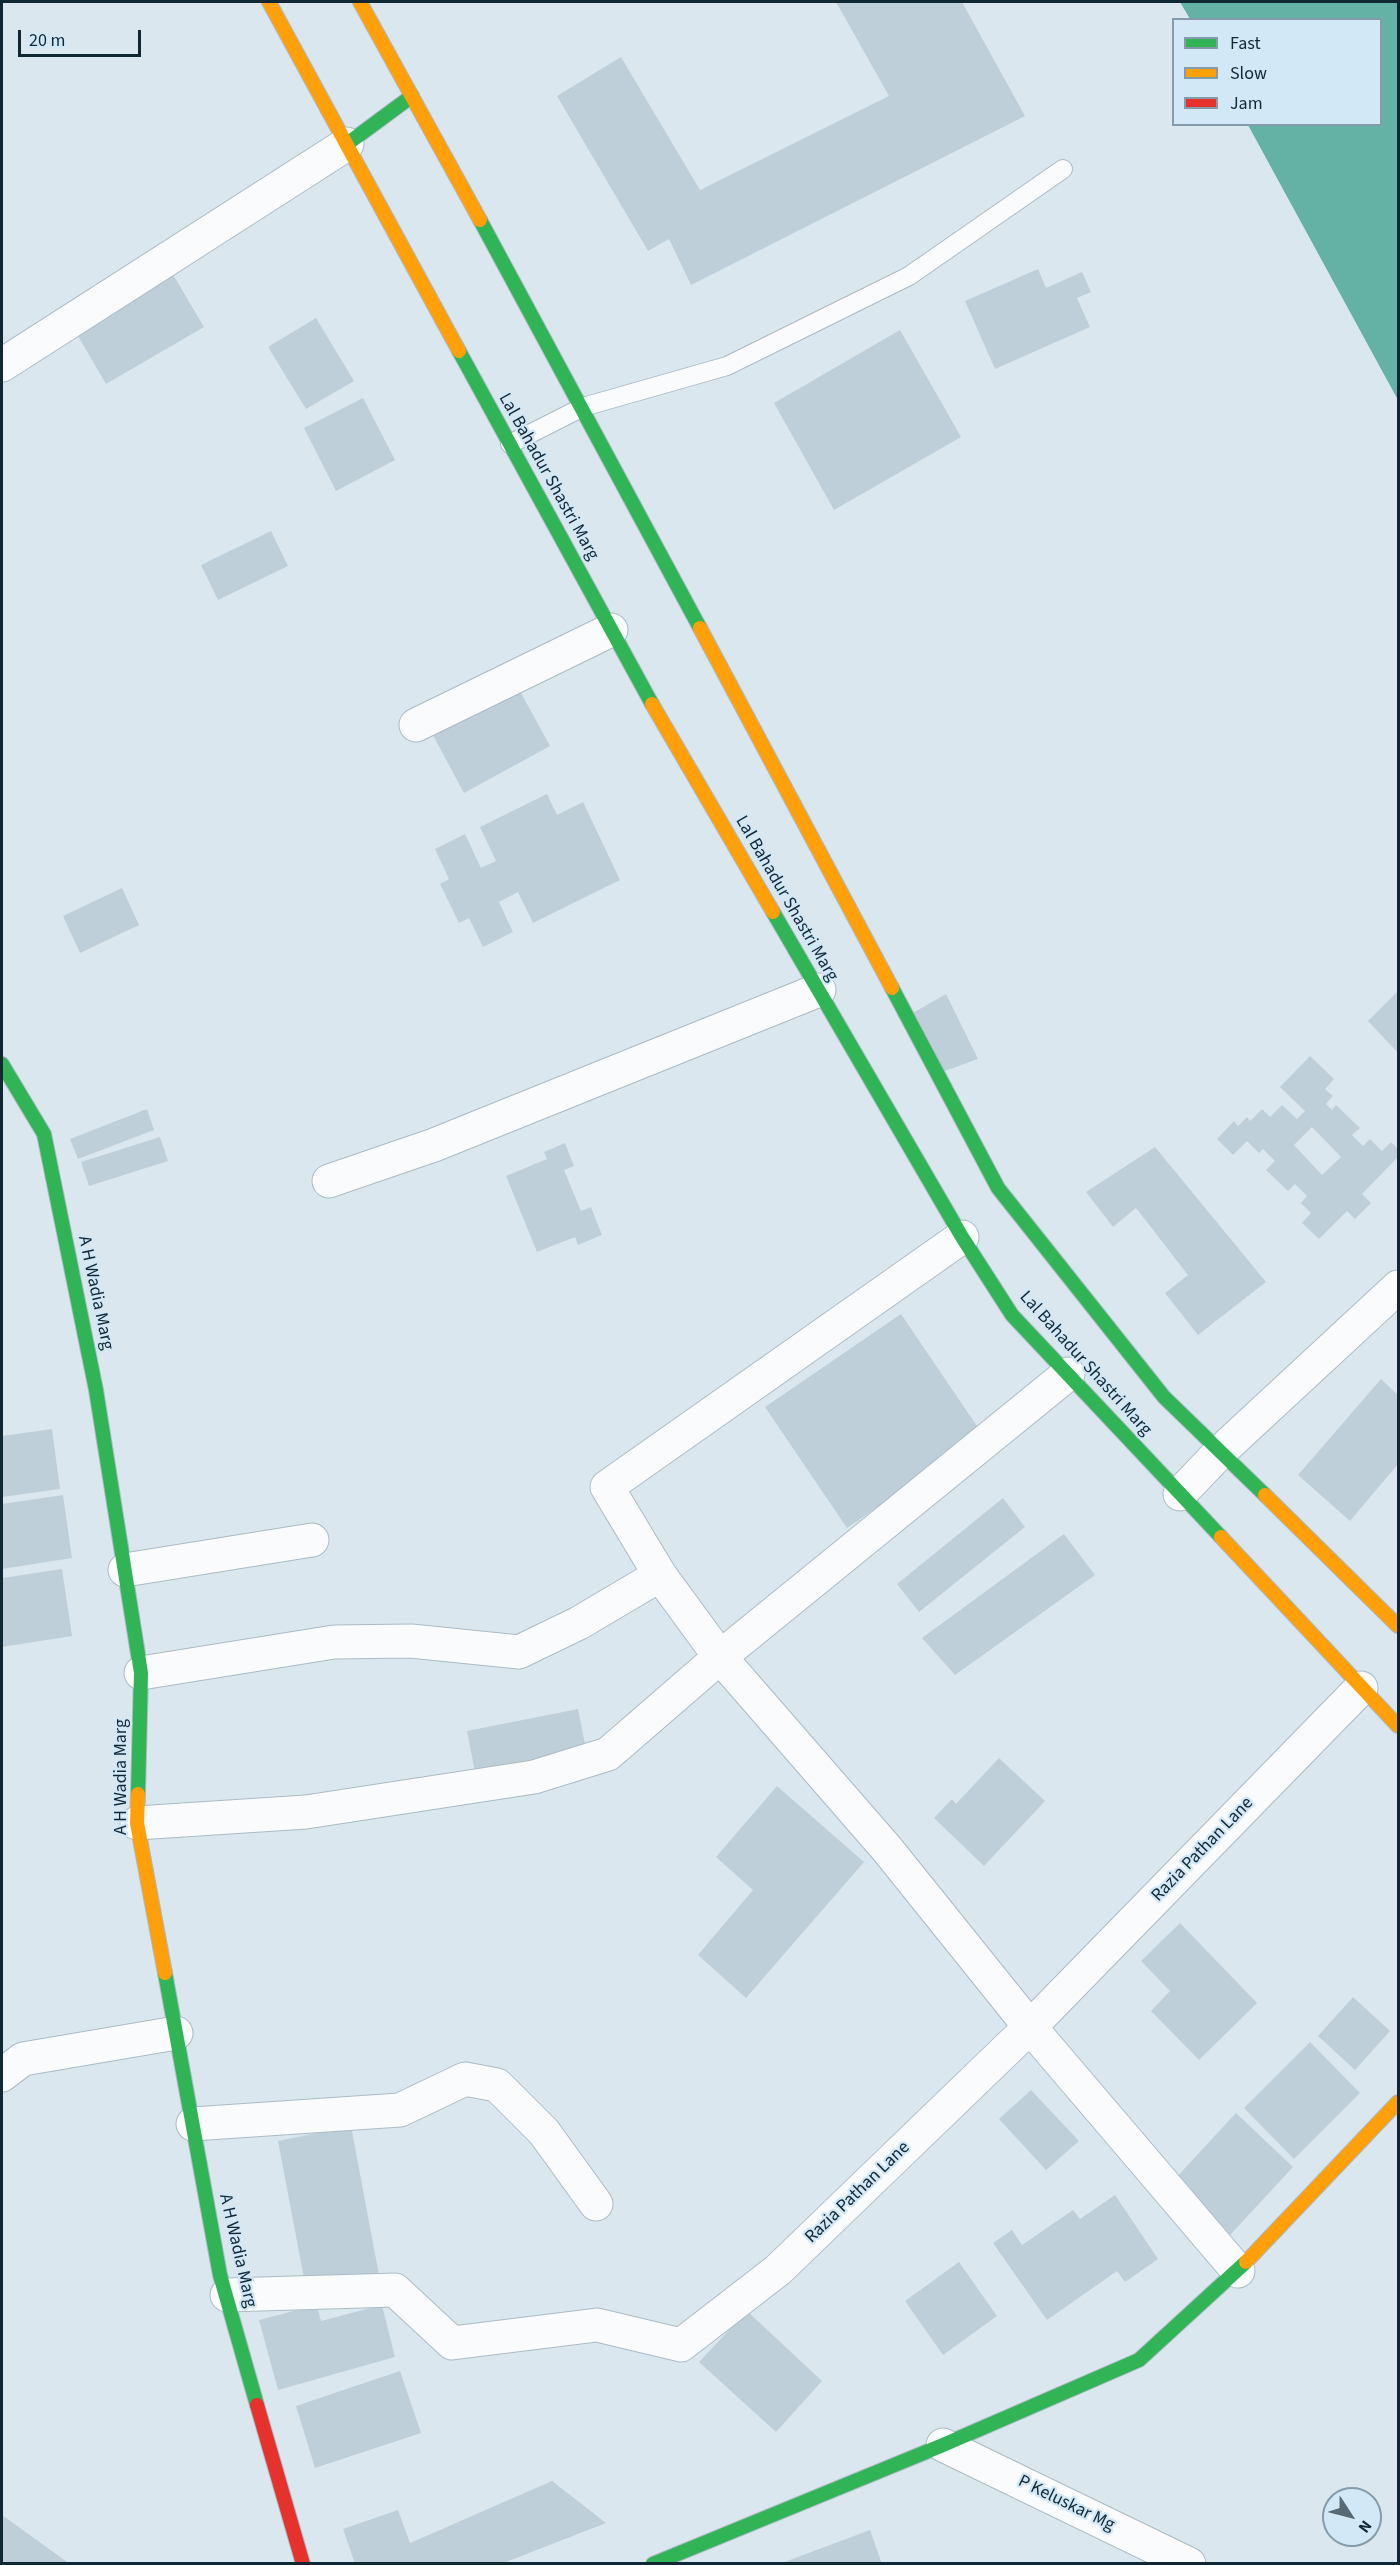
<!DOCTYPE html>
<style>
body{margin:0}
#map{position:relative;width:1400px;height:2565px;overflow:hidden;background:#dae7ef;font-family:"Source Sans 3",sans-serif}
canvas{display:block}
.frame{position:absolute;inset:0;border:3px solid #102734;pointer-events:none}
.legend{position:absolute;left:1172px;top:18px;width:210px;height:108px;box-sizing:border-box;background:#d2e8f7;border:2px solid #849ba9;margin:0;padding:8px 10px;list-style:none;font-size:18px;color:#102734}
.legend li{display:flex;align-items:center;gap:12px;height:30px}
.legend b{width:30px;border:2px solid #849ba9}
.north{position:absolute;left:1322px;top:2487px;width:60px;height:60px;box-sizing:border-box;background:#d2e8f7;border:2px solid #849ba9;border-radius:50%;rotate:126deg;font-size:16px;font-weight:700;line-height:24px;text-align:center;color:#102734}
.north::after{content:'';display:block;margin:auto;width:21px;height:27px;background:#576a75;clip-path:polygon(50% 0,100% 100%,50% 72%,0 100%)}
.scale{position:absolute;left:18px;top:30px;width:123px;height:27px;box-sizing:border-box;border:3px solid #102734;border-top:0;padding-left:8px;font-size:18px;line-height:21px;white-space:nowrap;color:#102734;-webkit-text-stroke:4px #d2e8f7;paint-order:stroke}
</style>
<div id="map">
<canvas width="1400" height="2565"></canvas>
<div class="frame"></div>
<ul class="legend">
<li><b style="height:8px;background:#30b455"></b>Fast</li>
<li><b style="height:8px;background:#ff9f0a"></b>Slow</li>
<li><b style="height:8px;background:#e5322d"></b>Jam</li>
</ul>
<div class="north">N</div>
<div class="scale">20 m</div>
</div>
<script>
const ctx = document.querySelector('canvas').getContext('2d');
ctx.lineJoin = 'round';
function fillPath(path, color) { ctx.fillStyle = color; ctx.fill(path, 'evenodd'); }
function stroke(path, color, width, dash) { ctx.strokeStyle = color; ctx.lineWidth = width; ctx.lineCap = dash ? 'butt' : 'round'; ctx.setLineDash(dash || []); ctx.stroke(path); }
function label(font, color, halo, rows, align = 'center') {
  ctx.font = font + ' "Source Sans 3",sans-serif'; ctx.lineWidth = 4.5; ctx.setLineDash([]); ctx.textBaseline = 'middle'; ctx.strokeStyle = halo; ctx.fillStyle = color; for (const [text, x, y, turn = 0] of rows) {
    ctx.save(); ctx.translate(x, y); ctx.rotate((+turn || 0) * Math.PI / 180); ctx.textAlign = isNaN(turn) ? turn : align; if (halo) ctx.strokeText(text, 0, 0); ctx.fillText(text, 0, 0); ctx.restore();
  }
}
fillPath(new Path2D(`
 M1180,2h218v398l-150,-275 132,-1v-104l-190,-1z`), '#64b2a6');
fillPath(new Path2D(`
 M836,2h126l63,114 -334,169 -22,-46 -21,12 -91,-155 64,-39 79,133 189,-94z
 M168,266l36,61 -98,57 -35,-60z
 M1038,269l8,19 36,-16 9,20 -14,6 13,29 -95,42 -30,-68z
 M316,318l38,63 -48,28 -38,-62z
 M900,330l61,107 -127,73 -60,-107z
 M363,398l32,62 -59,31 -32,-63z
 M271,531l17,35 -70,34 -17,-35z
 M514,680l36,66 -86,47 -36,-67z
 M547,794l10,21 26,-13 37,78 -87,43 -15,-31 -19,10 14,30 -30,15 -14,-29 -10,5 -19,-39 9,-5 -14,-30 30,-15 16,34 15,-7 -16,-34z
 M122,888l17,37 -59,28 -17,-37z
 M1398,991v62l-30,-32z
 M946,994l32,65 -36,13 -31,-58z
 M1310,1056l24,23 -9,10 8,7 -7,8 6,6 4,-5 24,23 -8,7 11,11 7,-7 12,12 9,-9 7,7v8l-36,37 9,9 -16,16 -8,-8 -28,28 -17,-16 9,-10 -10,-10 6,-7 -12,-12 -7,7 -22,-21 9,-9 -12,-12 -4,4 -12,-12 -14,14 -16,-16 17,-18 4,5 9,-9 3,4 12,-12 8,8 12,-12 15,14 8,-8 -25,-24zM1312,1127l29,30 -19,18 -28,-30z
 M147,1109l7,21 -76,29 -8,-20z
 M160,1137l8,24 -79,25 -8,-24z
 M565,1143l9,23 -10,4 17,41 10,-4 11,28 -24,10 -3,-8 -38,15 -31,-76 41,-17 -3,-7z
 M1155,1147l111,135 -68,53 -33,-42 23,-18 -52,-67 -23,19 -27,-35z
 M901,1314l82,121 -136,93 -82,-121z
 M1381,1379l17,16v69l-48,57 -52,-46z
 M52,1429l8,60 -58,8v-61z
 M63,1495l9,63 -70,11v-65z
 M1003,1498l22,29 -106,85 -22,-28z
 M1064,1534l31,41 -140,100 -33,-37z
 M62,1569l10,67 -70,11v-69z
 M578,1709l8,40 -111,23 -8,-41z
 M999,1758l46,43 -61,65 -50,-48 18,-19 4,5z
 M777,1786l87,76 -118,136 -48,-43 55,-65 -37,-33z
 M1180,1923l77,80 -58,57 -48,-49 19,-20 -29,-30z
 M1353,1997l37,34 -35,39 -37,-34z
 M1310,2042l50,51 -66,66 -50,-51z
 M1031,2090l48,51 -33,29 -47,-51z
 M1236,2113l57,54 -63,68 -57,-54z
 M351,2126l28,149 -73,14 -28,-148z
 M1115,2195l43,64 -33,23 -8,-11 -70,49 -54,-77 19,-13 10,15 51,-35 7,9z
 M959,2262l38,54 -54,39 -38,-54z
 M317,2305l4,16 61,-16 13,52 -117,33 -19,-70z
 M747,2311l75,70 -46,51 -77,-70z
 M400,2371l21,62 -106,35 -19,-62z
 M552,2481l54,42 -105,41h-146l-12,-35 55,-19 12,33z
 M2,2515l68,49h-68z
 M870,2530l12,34h-100v-1z`), '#bfcfd9');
const lane = new Path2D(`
 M510,444l73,-37 144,-41 182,-90 154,-107`);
const street = new Path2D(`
 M2,365l345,-221
 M416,725l195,-95
 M329,1181l105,-36 385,-155
 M962,1237l-355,250 53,88 60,82 167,192 143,178 208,244
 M1180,1494l40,-42 178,-165
 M125,1570l187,-30
 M141,1673l193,-31 77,-1 108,11 60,-29 81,-48
 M137,1823l169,-11 228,-35 74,-23 112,-97 348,-283
 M2,2075l21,-16 153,-26
 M193,2124l207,-14 65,-31 32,6 47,47 52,72
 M227,2295l168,-5 57,53 145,-18 84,20 97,-75 252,-243 331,-339
 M943,2445l246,119`);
const fast = new Path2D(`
 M347,144l65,-48
 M480,220l220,408
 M459,351l193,353
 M773,912l189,325 50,78 209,222
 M892,988l106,200 166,209 101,98
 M2,1064l42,70 52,256 45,283 -3,121
 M165,1973l55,302 37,130
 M653,2564l290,-119 196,-85 107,-98`);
const slow = new Path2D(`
 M269,2l190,349
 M360,2l120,218
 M700,628l192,360
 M652,704l121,208
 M1265,1495l133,131
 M1221,1537l177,189
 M138,1794l-1,29 28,150
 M1246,2262l152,-160`);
const jam = new Path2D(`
 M257,2405l46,159`);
stroke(lane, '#abbbc5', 20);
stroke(street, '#abbbc5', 35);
stroke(fast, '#abbbc5', 16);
stroke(slow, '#abbbc5', 16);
stroke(jam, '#abbbc5', 16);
stroke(lane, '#f9fbfd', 18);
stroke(street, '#f9fbfd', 33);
stroke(fast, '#30b455', 14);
stroke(slow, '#ff9f0a', 14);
stroke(jam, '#e5322d', 14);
label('18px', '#102734', '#d2e8f7', [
 ["Lal Bahadur Shastri Marg",548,477,61],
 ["Lal Bahadur Shastri Marg",786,899,60],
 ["A H Wadia Marg",95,1293,78],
 ["Lal Bahadur Shastri Marg",1085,1364,48],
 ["A H Wadia Marg",122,1777,-90],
 ["Razia Pathan Lane",1203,1850,-46],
 ["Razia Pathan Lane",858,2193,-44],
 ["A H Wadia Marg",237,2251,77],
 ["P Keluskar Mg",1066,2504,26]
]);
</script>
